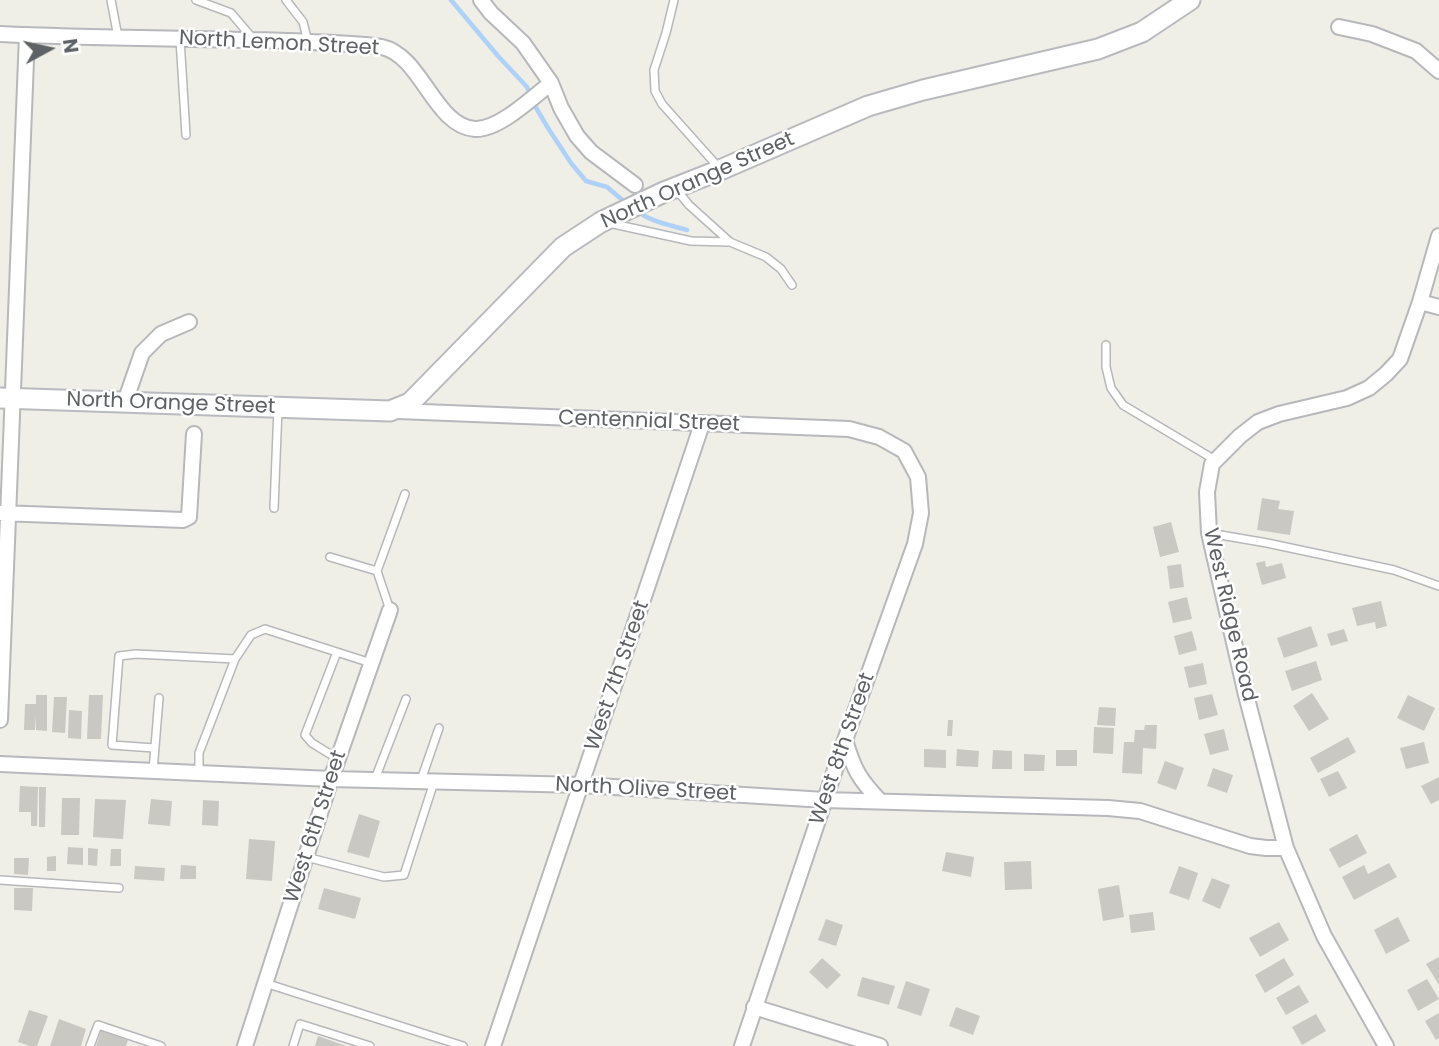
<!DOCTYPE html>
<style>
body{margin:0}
#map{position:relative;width:1439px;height:1046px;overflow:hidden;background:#efeee7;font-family:Poppins,sans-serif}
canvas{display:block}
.north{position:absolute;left:14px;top:14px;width:70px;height:70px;-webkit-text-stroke:5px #fff;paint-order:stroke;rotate:82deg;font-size:19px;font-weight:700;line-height:28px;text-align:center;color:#5e6165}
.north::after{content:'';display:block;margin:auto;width:24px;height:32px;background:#5e6165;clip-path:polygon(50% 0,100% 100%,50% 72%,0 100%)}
</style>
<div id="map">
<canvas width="1439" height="1046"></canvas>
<div class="north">N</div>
</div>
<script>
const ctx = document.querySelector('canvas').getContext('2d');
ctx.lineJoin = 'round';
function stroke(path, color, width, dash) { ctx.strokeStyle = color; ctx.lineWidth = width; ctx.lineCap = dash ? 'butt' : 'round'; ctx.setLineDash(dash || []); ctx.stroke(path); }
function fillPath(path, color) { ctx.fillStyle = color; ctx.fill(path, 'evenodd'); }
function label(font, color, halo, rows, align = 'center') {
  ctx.font = font + ' Poppins,sans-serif'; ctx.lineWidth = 5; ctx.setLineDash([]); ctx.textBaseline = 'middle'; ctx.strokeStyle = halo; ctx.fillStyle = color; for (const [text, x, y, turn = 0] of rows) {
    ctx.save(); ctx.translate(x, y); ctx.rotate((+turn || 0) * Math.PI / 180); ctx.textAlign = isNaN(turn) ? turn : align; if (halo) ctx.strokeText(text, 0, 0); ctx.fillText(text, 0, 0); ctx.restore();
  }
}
stroke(new Path2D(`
 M451,0l47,56 29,31 8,19 13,22 23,35 15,18 21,6 19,16
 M636,210c14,12 34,15 51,20`), '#afd1f7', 4.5);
fillPath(new Path2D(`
 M1262,498l18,3 -2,8 16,2 -4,24 -33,-5z
 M1171,522l8,30 -19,5 -7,-30z
 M1265,561l1,6 16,-4 4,15 -24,7 -6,-22z
 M1181,564l3,23 -14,2 -3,-23z
 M1187,597l5,22 -19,4 -5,-21z
 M1381,601l6,25 -11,3 -1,-7 -18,4 -5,-18z
 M1311,626l7,20 -34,12 -7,-20z
 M1344,629l4,12 -17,5 -4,-12z
 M1192,631l5,19 -18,5 -5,-19z
 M1316,661l6,19 -30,11 -7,-20z
 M1203,663l4,21 -18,4 -5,-21z
 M1312,693l17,26 -20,12 -16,-25z
 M1212,694l6,21 -19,5 -5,-22z
 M36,695h11v36l-11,-1v-15l-1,15h-11l1,-26h11z
 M89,695h14l-2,44h-14z
 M1408,695l27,13 -11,23 -27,-13z
 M54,697h13l-2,36 -13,-1z
 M1099,707l17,1 -1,18 -18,-1z
 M69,710l13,1 -1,28 -13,-1z
 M948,720h5l-1,16h-5z
 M1145,725h12l-1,24 -13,-1 -1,26 -20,-1 2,-31h10l1,-12h9z
 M1094,727l20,1 -1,26 -20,-1z
 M1224,729l5,21 -19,5 -6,-21z
 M1348,737l8,15 -38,21 -8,-15z
 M1424,742l5,21 -23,6 -6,-21z
 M924,749l22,1v18l-22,-1z
 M957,749l22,2 -1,16 -22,-1z
 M993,750l19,1v18h-20z
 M1056,750h21v16h-21z
 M1024,754l21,1 -1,16h-20z
 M1165,761l19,7 -8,22 -19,-7z
 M1213,768l20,7 -6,18 -20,-7z
 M1338,771l9,17 -18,9 -9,-18z
 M1439,777v23l-8,4 -10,-18z
 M20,786l18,1 -1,39h-6v-14h-12z
 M39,787h7l-1,40h-6z
 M62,798h18l-1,37h-18z
 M95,799l31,1 -3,39 -30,-2z
 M151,799l21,2 -2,25 -22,-2z
 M203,800l16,1 -1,25 -16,-1z
 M359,814l21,7 -11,37 -22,-6z
 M1357,834l10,19 -28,15 -10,-19z
 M249,839l26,2 -3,40 -26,-2z
 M68,847l15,1v17l-16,-1z
 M88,848l10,1 -1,17 -9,-1z
 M111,849h10v17h-11z
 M946,852l28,5 -3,20 -29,-6z
 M56,856v15h-9v-14z
 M14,858h15l-1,17 -14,-1z
 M1031,861l1,28 -27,1 -1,-28z
 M1389,863l8,14 -43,23 -12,-23 22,-12 4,9z
 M181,865l15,1v13h-16z
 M135,866l30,2 -1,13 -30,-2z
 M1179,866l19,7 -9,27 -20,-7z
 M1212,878l18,7 -10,24 -18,-8z
 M1119,885l5,32 -21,4 -5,-32z
 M14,888h19l-1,23 -18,-1z
 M324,888l37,10 -6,21 -37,-10z
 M1153,912l2,18 -24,3 -2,-18z
 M1398,917l12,24 -24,13 -12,-24z
 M826,919l17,6 -7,21 -18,-6z
 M1279,922l10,18 -29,17 -11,-19z
 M1439,957v28l-13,-21z
 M822,958l19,17 -14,14 -18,-17z
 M1284,958l10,17 -29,18 -10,-18z
 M862,977l33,9 -6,19 -32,-9z
 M1427,979l12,20 -21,12 -11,-21z
 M906,981l24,8 -9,27 -24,-8z
 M1299,985l10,17 -23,13 -10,-17z
 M956,1007l24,9 -7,19 -24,-9z
 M29,1010l19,6 -11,30h-7l-12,-4z
 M1439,1013v25l-3,2 -11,-19z
 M1316,1014l10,17 -24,14 -10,-18z
 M59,1019l27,10 -5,17h-31z
 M101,1031l27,9 -2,6h-30z
 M318,1036l28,10h-31z`), '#cac8c3');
const lane = new Path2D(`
 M111,0l7,37
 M196,0l35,13 23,27
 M286,0l17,22 5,20
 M674,0l-8,33 -12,37 1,21 7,13 58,65
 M180,39l6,96
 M675,188l14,17 41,37 36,15 15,12 11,16
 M609,223l82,18 39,1
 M1106,345v22l5,21 12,17 92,55
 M274,508l4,-100
 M1209,533l58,10 127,27 45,16
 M330,557l47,14
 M390,610l-13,-39 28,-77
 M337,652l-32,83 7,8 26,16
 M235,659l16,-24 14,-6 106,34
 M154,748l-42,-3 7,-89 17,-2 99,5 -36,94v20
 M153,771l6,-73
 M375,779l31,-80
 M421,780l18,-52
 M306,857l78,20 20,-2 30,-93
 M0,880l119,8
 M265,983l198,63
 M90,1046l8,-21 63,21
 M293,1046l7,-22 70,22`);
const street = new Path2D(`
 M481,0l10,13 32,30 28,40 10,25 16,28 14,16 44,33
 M1339,27l33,7 44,17 23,20
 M0,34c83,4 167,4 250,6 28,0 56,2 85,3 15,1 32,1 47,4 40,9 52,79 93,82 24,1 58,-32 76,-46
 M1420,302l19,5
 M125,402l17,-49 19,-19 28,-12
 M398,411l451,18 30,8 25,14 14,26 3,36 -6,31 -70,196 -103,306
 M1,513l182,7 6,-3 5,-83
 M0,720l27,-685
 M845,740c9,30 14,39 35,61
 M0,764l331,15 250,6 244,15 283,8 32,3 110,35 16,2h20
 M754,1007l126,39
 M245,1046l86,-267 59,-169
 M493,1046l209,-622
 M1386,1046l-62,-110 -38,-88 -40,-153 -37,-162 -2,-41 5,-28 28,-28 18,-14 21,-8 68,-16 22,-10 17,-14 14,-15 20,-57 19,-66`);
const secondary = new Path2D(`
 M0,398l390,13 20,-8 153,-156 38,-25 63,-30 56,-22 148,-64 55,-16 175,-41 44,-17 48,-32`);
stroke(lane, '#b7b8bc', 10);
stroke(street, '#b7b8bc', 18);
stroke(secondary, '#b8babf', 23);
stroke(lane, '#fff', 7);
stroke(street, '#fff', 14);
stroke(secondary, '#fff', 19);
label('21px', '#5e6165', '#fff', [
 ["North Lemon Street",279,44,3],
 ["North Orange Street",698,181,-24],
 ["North Orange Street",171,404,2],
 ["Centennial Street",649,422,2],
 ["West Ridge Road",1229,615,77],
 ["West 7th Street",618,676,-71],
 ["West 8th Street",843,749,-71],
 ["North Olive Street",646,790,3],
 ["West 6th Street",316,827,-72]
]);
</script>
